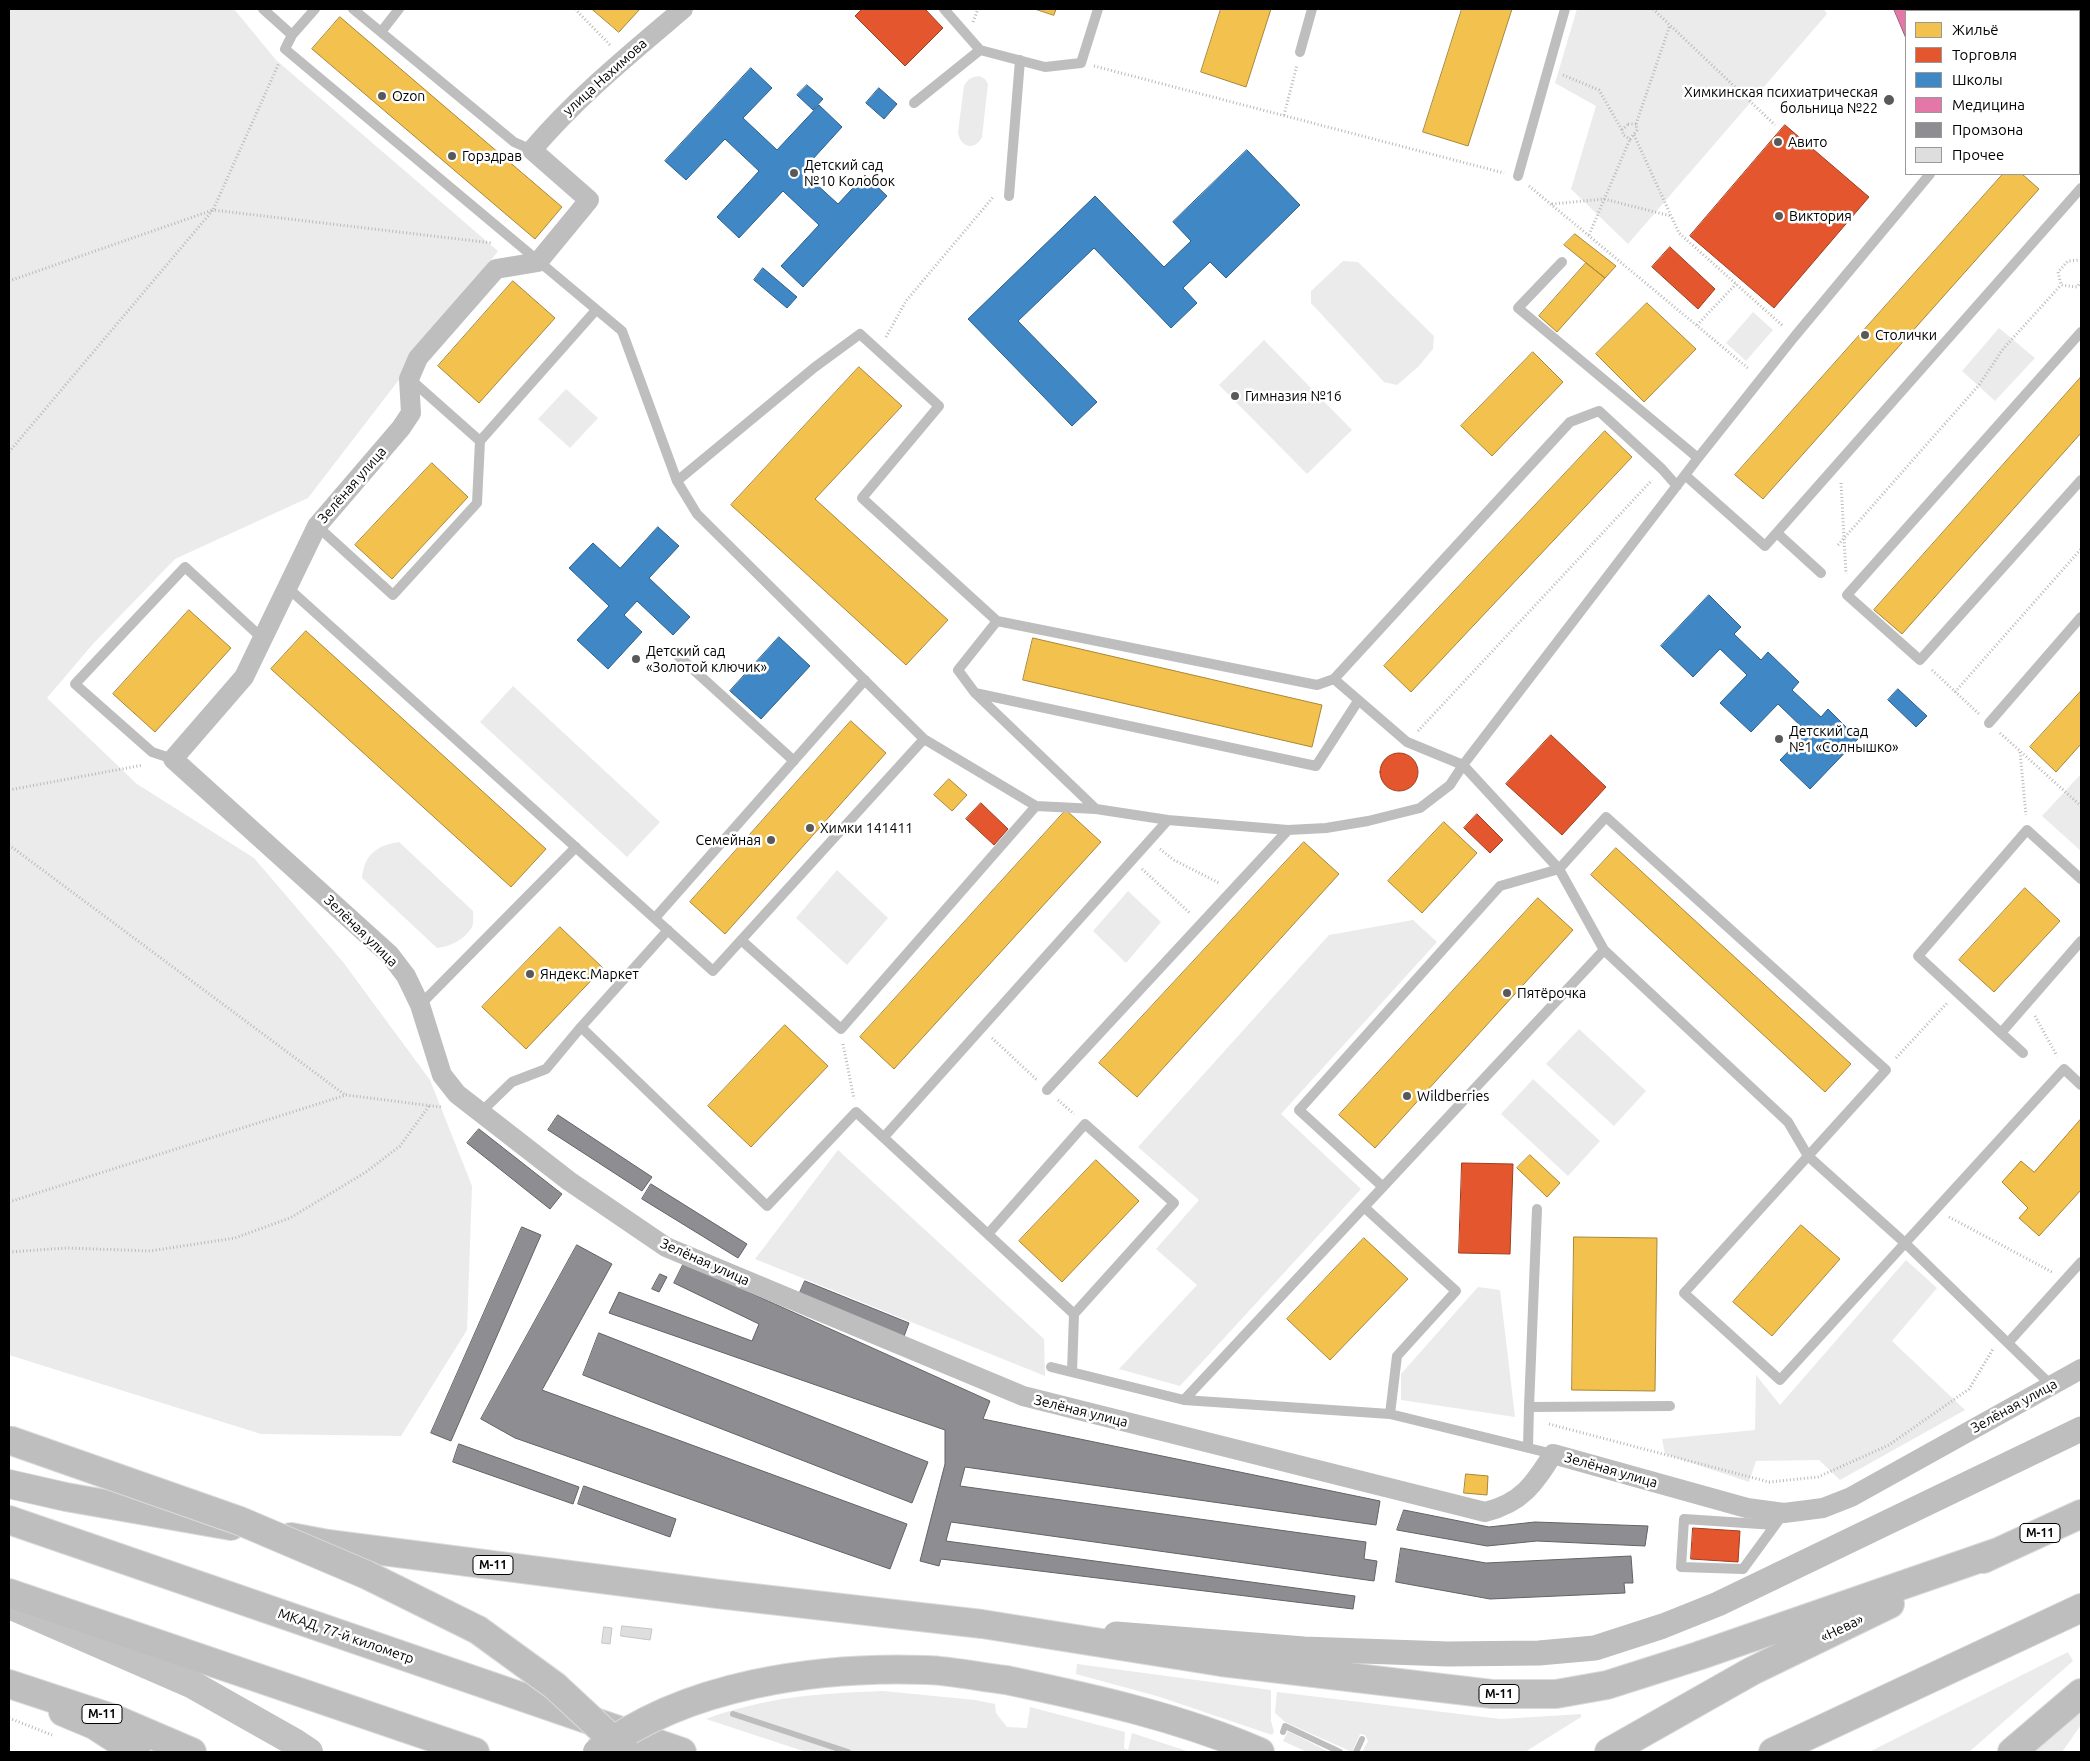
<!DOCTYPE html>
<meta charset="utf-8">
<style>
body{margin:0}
#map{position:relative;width:2090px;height:1761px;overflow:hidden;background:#fff;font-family:Ubuntu,sans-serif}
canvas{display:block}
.frame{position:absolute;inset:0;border:10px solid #000;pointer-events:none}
.legend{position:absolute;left:1905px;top:10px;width:175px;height:165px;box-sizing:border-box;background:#fff;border:1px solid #999;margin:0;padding:6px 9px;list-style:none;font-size:15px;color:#000}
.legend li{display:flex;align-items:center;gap:10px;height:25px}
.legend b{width:25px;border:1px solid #999}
</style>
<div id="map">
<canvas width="2090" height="1761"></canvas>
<div class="frame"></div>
<ul class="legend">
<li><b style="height:14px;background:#f2c14e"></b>Жильё</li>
<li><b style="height:14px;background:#e4572e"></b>Торговля</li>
<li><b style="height:14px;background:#3f88c5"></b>Школы</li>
<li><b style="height:14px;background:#e377a8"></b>Медицина</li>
<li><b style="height:14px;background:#8d8d92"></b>Промзона</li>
<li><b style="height:14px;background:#dedede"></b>Прочее</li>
</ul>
</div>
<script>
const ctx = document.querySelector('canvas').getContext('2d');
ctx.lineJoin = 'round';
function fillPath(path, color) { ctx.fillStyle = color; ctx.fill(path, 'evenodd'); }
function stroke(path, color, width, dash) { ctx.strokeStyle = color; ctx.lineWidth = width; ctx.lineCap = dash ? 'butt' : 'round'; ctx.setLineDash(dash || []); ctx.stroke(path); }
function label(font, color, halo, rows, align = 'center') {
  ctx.font = font + ' Ubuntu,sans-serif'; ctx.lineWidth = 5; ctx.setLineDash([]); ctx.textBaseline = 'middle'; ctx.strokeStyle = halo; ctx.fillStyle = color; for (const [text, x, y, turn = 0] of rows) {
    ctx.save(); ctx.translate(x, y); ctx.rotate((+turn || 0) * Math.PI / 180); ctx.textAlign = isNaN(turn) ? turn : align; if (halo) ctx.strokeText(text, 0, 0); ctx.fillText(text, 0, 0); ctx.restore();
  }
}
fillPath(new Path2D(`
 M9,9h225l42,51 222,191 -190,247 -133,61 -83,86 -45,53 90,86 117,74 89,104 87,118 42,106 -5,144 -66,106 -140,-2 -252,-79z
 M1577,9h247l3,5 -199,230 -57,-55 25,-83 -41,-23z
 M979,76l6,3 3,5 -6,53c-7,14 -22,11 -24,-5l6,-46c4,-7 7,-9 15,-10z
 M1343,261l15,1 76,74 -1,13 -15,18 -21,18 -13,-3 -73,-79v-12z
 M1753,312l20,18 -27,31 -20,-18z
 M1999,328l36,30 -40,43 -33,-30z
 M1264,340l88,90 -45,44 -88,-89z
 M566,389l32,29 -28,30 -32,-29z
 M513,686l147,136 -33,35 -147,-135z
 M2081,774v77l-39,-35z
 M399,842l74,69c0,5 1,12 -1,16 -7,12 -22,20 -35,21l-75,-70c2,-23 15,-33 37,-36z
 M837,870l51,48 -41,47 -51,-47z
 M1128,891l33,31 -35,41 -33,-32z
 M1413,920l24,22 -156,172 80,75 -181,197 -61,-17 78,-84 -41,-36 43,-49 -61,-53 191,-212z
 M1579,1029l67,62 -32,35 -68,-62z
 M1533,1079l67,62 -32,35 -67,-62z
 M838,1150l206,189 1,37 -290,-117z
 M1906,1260l31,28 -45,53 73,69 -125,70 -21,-20 -63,1 -7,21 -84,-28 -3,-15 93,-9 1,-55 24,30z
 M1478,1287l22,3 15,127 -114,-17v-26z
 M2068,1652l5,9 -104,91h-100z
 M1077,1664l194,26v31l3,11 -2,3 -112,-38 -84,-23z
 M883,1691l92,9 20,4 1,9 11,14 20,1 3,-21 95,25 -1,16 4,2 4,-17 58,19h-384l-100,-33c59,-22 115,-26 177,-28z
 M1277,1692l224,27 80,-5v3l-56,35h-163l6,-11 -3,-6 -5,-1 -8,18 -67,-30 -10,-9z
 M2081,1708v17l-19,27h-31z
 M1288,1731l41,21h-22l-24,-11z`), '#ebebeb');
const homes = new Path2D(`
 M592,9h48l-21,23z
 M1035,9h21l-2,6z
 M1221,9h50l-25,78 -45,-15z
 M1462,9h50l-44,137 -45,-14z
 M2079,9h2v16l-2,-3v-11h-3z
 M340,17l222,190 -27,32 -223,-190z
 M2081,25v19l-2,-3v-13z
 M2003,174h19l17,15 -276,310 -28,-24z
 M1575,234l41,32 -11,12 -41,-33z
 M1586,263l19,15 -48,54 -18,-16z
 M513,281l42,37 -76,85 -41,-37z
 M1647,303l49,46 -52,53 -48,-48z
 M1533,352l30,30 -71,74 -31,-30z
 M859,367l43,39 -87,93 133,121 -42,45 -175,-160z
 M2081,377v56l-179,201 -28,-24z
 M1605,431l27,26 -221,235 -27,-26z
 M432,463l36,34 -76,82 -37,-34z
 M189,610l42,38 -76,84 -42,-38z
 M306,631l240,218 -35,38 -240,-218z
 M1033,638l289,67 -10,42 -289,-67z
 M2081,691v53l-25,28 -26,-25z
 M851,721l35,32 -161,181 -35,-32z
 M949,779l18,16 -15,16 -18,-16z
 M1066,810l35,32 -207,227 -34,-32z
 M1444,822l33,31 -55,60 -34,-32z
 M1304,842l35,32 -202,223 -38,-34z
 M1616,848l235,216 -26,28 -234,-217z
 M2025,888l35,33 -66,71 -35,-32z
 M1538,898l35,32 -198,218 -36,-33z
 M560,927l43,41 -77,81 -44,-42z
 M785,1025l43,41 -77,81 -43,-41z
 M2081,1119v71l-42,46 -20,-18 9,-10 -26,-26 19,-21 13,11z
 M1530,1155l30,28 -13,14 -30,-29z
 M1096,1160l43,41 -77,81 -43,-41z
 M1801,1225l39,34 -68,77 -39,-34z
 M1574,1237l83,1 -2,153 -83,-1z
 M1364,1238l44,41 -78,81 -43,-41z
 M1466,1474l22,2 -1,19 -23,-2z`);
fillPath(homes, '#f2c14e');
stroke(homes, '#a98737', 1);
const shops = new Path2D(`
 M859,9h66l18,19 -38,38 -50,-50 6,-6z
 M2015,9h27l1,2h-27z
 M1785,125l84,72 -95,111 -84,-72z
 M1670,247l45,42 -17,20 -46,-42z
 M1551,735l55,52 -44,48 -56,-51z
 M1380 772a19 19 0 1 1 38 0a19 19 0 1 1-38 0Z
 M981,803l27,26 -14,16 -28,-26z
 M1477,814l26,26 -13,13 -26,-25z
 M1462,1163l51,1 -3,90 -51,-1z
 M1693,1528l47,3 -2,31 -47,-3z`);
fillPath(shops, '#e4572e');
stroke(shops, '#a03d20', 1);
const schools = new Path2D(`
 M751,68l21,20 -29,30 34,32 42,-45 23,22 -40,44 36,33 27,-29 22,21 -84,91 -22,-21 38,-41 -36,-34 -44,47 -22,-21 42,-46 -34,-32 -39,41 -21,-19z
 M807,85l16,14 -10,11 -16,-15z
 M879,88l18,16 -13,15 -18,-16z
 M1247,150l53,55 -74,73 -16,-16 -27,26 14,15 -26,25 -77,-80 -76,73 79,81 -25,24 -104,-107 127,-123 69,71 27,-26 -18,-19z
 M763,268l34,29 -10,11 -33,-28z
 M658,527l21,19 -30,32 41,39 -17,18 -36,-34 -13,14 18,17 -34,37 -31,-29 32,-34 -40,-38 24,-25 27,25z
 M1709,595l32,32 -7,7 27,26 7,-8 31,30 -7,8 29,27 7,-8 30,30 -48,50 -30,-29 27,-28 -29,-28 -27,28 -31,-29 27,-28 -27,-26 -27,28 -32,-31z
 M779,637l31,29 -49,53 -31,-28z
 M1898,689l29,27 -11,11 -28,-27z`);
fillPath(schools, '#3f88c5');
stroke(schools, '#2c5f8a', 1);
const health = new Path2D(`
 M1894,9h74l1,2h-63v27z`);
fillPath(health, '#e377a8');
stroke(health, '#9f5376', 1);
const industry = new Path2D(`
 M558,1115l94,62 -10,14 -94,-61z
 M479,1129l83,65 -12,15 -83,-66z
 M651,1184l96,60 -9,14 -96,-59z
 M522,1227l19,8 -90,206 -20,-8z
 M577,1245l35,19 -70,126 365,134 -17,45 -375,-131 -34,-19z
 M684,1263l306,138 -7,18 397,82 -4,24 -411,-58 -5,19 406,56 -2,17 13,2 -3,20 -423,-59 -5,19 409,55 -2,13 -412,-50 -2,7 -19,-5 25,-97v-34l-336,-117 10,-21 133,49 7,-17 -85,-41z
 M660,1274l7,3 -8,15 -7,-3z
 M805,1281l104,42 -6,16 -105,-42z
 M599,1333l329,129 -16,41 -329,-128z
 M459,1444l120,43 -6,17 -120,-42z
 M584,1486l92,33 -6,18 -92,-33z
 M1404,1510l85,17 46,-5 113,4 -3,20 -108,-5 -50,5 -90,-16z
 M1401,1548l85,15 145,-7 2,27h-9l1,10 -135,6 -94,-17z`);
fillPath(industry, '#8d8d92');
stroke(industry, '#636366', 1);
stroke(new Path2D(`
 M733,1714l115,38
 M1283,1732l2,-6 55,26
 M1356,1752l6,-13`), '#bdbdbd', 6);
const building = new Path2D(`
 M622,1626l30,3 -2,11 -29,-4z
 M604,1627l8,1 -2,16 -8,-1z`);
fillPath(building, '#dedede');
stroke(building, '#c6c6c6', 1);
const primary = new Path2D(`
 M1006,1680c86,18 173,37 254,72
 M63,1712l31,13 42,27
 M1773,1752l308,-144`);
const trunk = new Path2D(`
 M9,1484l57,13 165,29
 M9,1520l673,232
 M291,1537l37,7 390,50 264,30 239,38 271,32h64l51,-9 91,-29 300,-104
 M1983,1559l98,-45
 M9,1593l466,159
 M9,1684l106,35 77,33
 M1609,1752l143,-81 138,-67
 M2012,1752l69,-59`);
stroke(primary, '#dbdbdb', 30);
stroke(trunk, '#dbdbdb', 30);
stroke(new Path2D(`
 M575,9l36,37
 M1653,9l122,116
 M973,22l5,-13
 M1094,66l410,107
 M1563,75l36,15 23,40
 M1284,115l13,-50
 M1628,124h8l1,6 -7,9 -7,-4 -1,-5z
 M1636,124l34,-99
 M1634,135l45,98 104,93
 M1529,186l220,183
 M1552,204l52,-5 67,17
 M1589,235l41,-96
 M2081,260l-13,1 -10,11 3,13 16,2 4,-5
 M9,281l204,-71 66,-147
 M1697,325l39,-41
 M886,337l20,-36 88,-105
 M9,452l204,-242 279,33
 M1841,483l5,91
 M1838,545l141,-160 24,-36 58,-64
 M1932,670l47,44
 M1955,692l126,-143
 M1418,731l234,-251
 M2000,733l81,73
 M2020,752l6,63
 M9,790l134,-25
 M9,845l336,250
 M1160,849l14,11 45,23
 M1142,869l49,45
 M2035,1016l22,40
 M992,1038l45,42
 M843,1044l11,55
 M1896,1058l52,-56
 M1058,1100l16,14
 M9,1202l337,-107 95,12
 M1949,1217l103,55
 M9,1252l58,-4 83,3 85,-13 55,-20 76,-46 34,-26 29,-40
 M1549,1424l220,58 49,-5 71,-32 80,-56 24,-40
 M9,1718l43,17`), '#b9b9b9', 3, [1, 2.5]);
stroke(new Path2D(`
 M263,9l29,26
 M315,9l-23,26 -7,14 337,282 55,150 20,33 227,225 112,67 60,3 72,11 120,10 38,-2 42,-7 52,-13 30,-23 13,-20 96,104 45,81 184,172 20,34 97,87 146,142
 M353,9l161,133 18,8
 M944,9l36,41 65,17 36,-4 17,-54
 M381,32l18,-23
 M1300,52l12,-43
 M914,103l66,-53
 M1518,176l47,-167
 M1009,196l11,-136
 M1562,262l-44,46 180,150
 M2081,332l-234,263 73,65 161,-180
 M410,379l70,62 116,-131
 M1685,475l80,71 316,-358
 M677,481l138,-114 45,-33 79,72 -77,92 135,123 -39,49 17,23 121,116
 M317,526l76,69 84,-92 3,-62
 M1777,533l44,40
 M288,588l425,383 211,-232
 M997,621l320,64 17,-6 236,-257 29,-11 63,58 15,17
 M675,653l119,108
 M1334,679l73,63 56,23 235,-307 97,-122 135,-162
 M975,693l341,73 42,-65
 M1989,723l92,-106
 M173,759l-21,-7 -77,-68 110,-117 78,72
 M2081,879l-54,-49 -109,126 83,77 80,-92
 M655,918l210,-238
 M741,940l100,89 195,-223
 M420,1005l156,-158
 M581,1027l87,-97
 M2001,1033l22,20
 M1047,1090l241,-260
 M480,1113l32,-31 34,-13 35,-42 186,179 89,-94 218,202
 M884,1137l284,-317
 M1383,1187l-84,-77 201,-224 59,-17 47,-52 280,253 -202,223 96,87 284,-311 17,16
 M1364,1207l92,84 -59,65 -7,58
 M988,1234l97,-110 89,79 -100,111 -2,58
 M2008,1343l73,-81
 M1051,1367l133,33 206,14 163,40
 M1184,1400l420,-450
 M1529,1407l8,-198
 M1528,1447l1,-40 141,-1
 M1775,1525l-91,-6 -3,48 62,2 41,-56`), '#bebebe', 10);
stroke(new Path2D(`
 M683,9c-53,45 -106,88 -151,141l57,50 -51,62 -42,7 -78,89 -9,21 2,34 -10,15 -84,98 -73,151 -71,82 217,196 16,21 14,29 22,70 15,19 112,87 97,66 357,149 462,116c37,-9 49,-28 68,-58l194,54 37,5 39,-5 28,-11 230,-128`), '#bebebe', 20);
stroke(new Path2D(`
 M1989,9l2,2
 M2079,133l2,2
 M1116,1634l188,15 144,5 91,-1 56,-5 68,-22 55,-22 363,-175`), '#bebebe', 25);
stroke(new Path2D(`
 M9,1605l184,80 101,57 15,10`), '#c2c2c2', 28);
stroke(primary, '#bebebe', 28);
stroke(trunk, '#bebebe', 28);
const primaryBridge = new Path2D(`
 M9,1440l231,81 127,54 111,55 77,56 71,66
 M597,1752c88,-68 222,-86 330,-82 26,1 53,7 79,10`);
stroke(primaryBridge, '#dbdbdb', 30, []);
stroke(primaryBridge, '#bebebe', 28);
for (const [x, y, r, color] of [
 [382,96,5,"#595959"],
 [1889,100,6,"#595959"],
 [1778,142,5,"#595959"],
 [452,156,5,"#595959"],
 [794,173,5,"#595959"],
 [1779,216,5,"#595959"],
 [1865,335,5,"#595959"],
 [1235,396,5,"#595959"],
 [636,659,5,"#595959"],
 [1779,739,5,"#595959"],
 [810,828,5,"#595959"],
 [771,840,5,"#595959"],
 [530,974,5,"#595959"],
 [1507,993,5,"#595959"],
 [1407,1096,5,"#595959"]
]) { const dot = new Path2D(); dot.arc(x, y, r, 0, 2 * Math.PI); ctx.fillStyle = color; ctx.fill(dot); stroke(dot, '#fff', 2); }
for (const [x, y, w] of [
 [2040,1533,40],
 [493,1565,40],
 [1499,1694,40],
 [102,1714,40]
]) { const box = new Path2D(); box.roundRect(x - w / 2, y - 9.5, w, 19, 4); ctx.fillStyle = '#fff'; ctx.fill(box); stroke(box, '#000', 1); }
label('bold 12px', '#000', null, [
 ["М-11",2040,1533],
 ["М-11",493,1565],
 ["М-11",1499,1694],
 ["М-11",102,1714]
]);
label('14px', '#000', '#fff', [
 ["улица Нахимова",605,77,-42],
 ["Зелёная улица",352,485,-49],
 ["Зелёная улица",361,931,44],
 ["Зелёная улица",705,1262,24],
 ["Зелёная улица",2014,1406,-29],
 ["Зелёная улица",1081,1411,14],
 ["Зелёная улица",1611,1470,16],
 ["«Нева»",1842,1628,-26],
 ["МКАД, 77-й километр",346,1636,19]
]);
label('14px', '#000', '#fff', [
 ["Химкинская психиатрическая",1878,92,"right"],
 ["больница №22",1878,108,"right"],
 ["Ozon",392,96],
 ["Авито",1788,142],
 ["Горздрав",462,156],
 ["Детский сад",804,165],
 ["№10 Колобок",804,181],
 ["Виктория",1789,216],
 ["Столички",1875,335],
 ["Гимназия №16",1245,396],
 ["Детский сад",646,651],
 ["«Золотой ключик»",646,667],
 ["Детский сад",1789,731],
 ["№1 «Солнышко»",1789,747],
 ["Химки 141411",820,828],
 ["Семейная",761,840,"right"],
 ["Яндекс.Маркет",540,974],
 ["Пятёрочка",1517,993],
 ["Wildberries",1417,1096]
], 'left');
</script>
